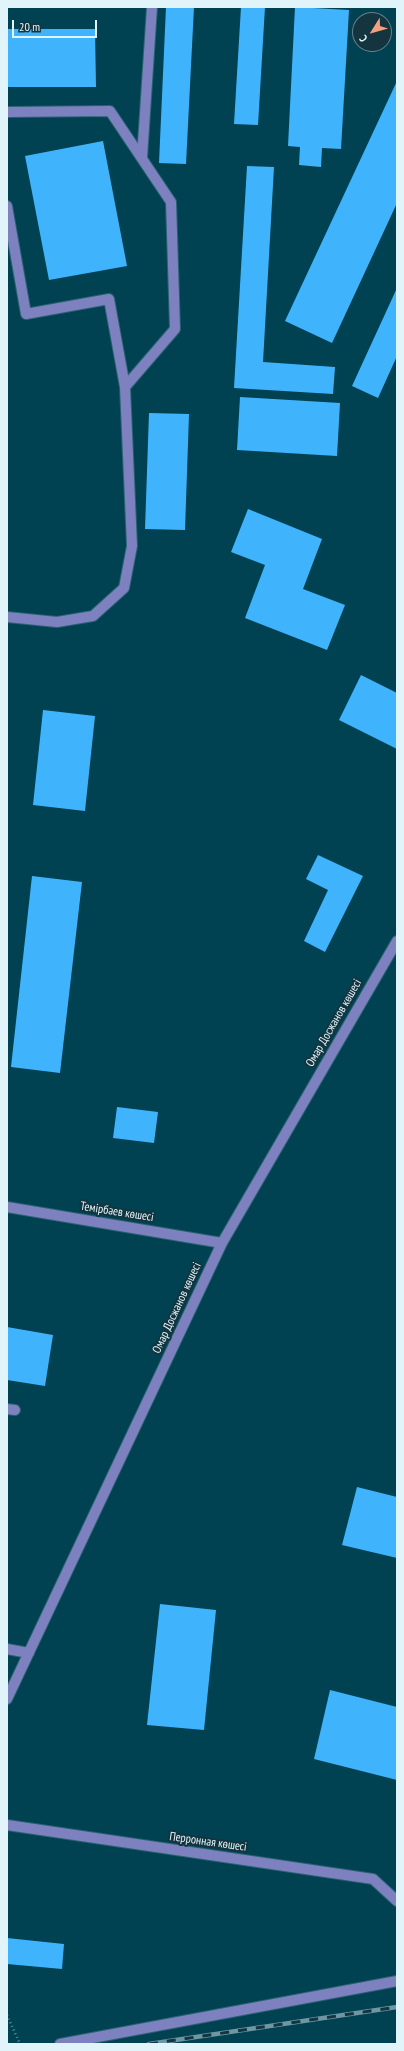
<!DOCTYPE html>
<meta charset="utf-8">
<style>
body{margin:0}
#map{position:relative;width:404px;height:2051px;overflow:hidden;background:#014252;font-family:"PT Sans Narrow",sans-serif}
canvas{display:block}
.frame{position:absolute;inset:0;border:8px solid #e1f4fa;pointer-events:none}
.north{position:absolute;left:352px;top:12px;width:40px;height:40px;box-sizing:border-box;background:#14353f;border:1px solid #66818a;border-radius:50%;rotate:233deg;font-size:11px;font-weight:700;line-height:16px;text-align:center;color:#e1f4fa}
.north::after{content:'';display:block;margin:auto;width:14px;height:18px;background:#f3a081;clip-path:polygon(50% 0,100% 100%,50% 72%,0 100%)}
.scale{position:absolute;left:12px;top:20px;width:85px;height:18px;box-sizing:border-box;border:2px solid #e1f4fa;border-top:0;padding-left:5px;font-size:12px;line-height:14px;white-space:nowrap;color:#e1f4fa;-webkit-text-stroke:3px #14353f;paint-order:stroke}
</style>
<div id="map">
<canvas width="404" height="2051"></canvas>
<div class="frame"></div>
<div class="north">С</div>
<div class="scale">20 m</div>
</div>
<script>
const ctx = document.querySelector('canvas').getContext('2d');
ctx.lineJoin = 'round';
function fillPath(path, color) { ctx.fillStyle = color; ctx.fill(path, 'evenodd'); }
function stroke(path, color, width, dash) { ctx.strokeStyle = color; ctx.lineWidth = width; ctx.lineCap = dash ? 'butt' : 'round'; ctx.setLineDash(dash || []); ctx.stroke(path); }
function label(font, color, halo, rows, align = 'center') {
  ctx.font = font + ' "PT Sans Narrow",sans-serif'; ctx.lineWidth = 4; ctx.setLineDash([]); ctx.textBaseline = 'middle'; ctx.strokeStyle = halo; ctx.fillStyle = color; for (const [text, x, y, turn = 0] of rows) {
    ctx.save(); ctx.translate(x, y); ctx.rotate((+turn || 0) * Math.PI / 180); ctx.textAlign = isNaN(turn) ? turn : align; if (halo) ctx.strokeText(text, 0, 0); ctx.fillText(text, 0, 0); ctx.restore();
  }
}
fillPath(new Path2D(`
 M166,7h28l-8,157 -27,-1z
 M241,7h24l-7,118 -24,-1z
 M295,7l54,3 -8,139 -19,-1 -1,19 -22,-2 1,-18 -12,-1z
 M7,29h88l1,58h-89z
 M397,81v122l-65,140 -47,-22z
 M103,141l24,125 -78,14 -24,-124z
 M247,166l27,1 -11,195 72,5 -2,27 -99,-6z
 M397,288v68l-19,42 -26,-12z
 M240,397l100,6 -3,53 -100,-6z
 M149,413l40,1 -4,116 -40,-1z
 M248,509l74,30 -19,50 42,16 -18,45 -82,-32 20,-53 -34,-13z
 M361,675l36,18v56l-58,-29z
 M43,710l52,6 -10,95 -52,-6z
 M318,855l45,21 -38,76 -21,-11 24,-51 -22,-11z
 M32,876l50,6 -22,191 -49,-6z
 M117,1107l41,5 -4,31 -41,-5z
 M7,1327l46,8 -8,51 -38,-6z
 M357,1487l40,10v61l-55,-13z
 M160,1604l56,6 -12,120 -57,-5z
 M330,1690l67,17v73l-83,-21z
 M7,1938l57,6 -2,25 -55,-5z`), '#3fb4fd');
const minor = new Path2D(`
 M7,112l103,-1 61,91 4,127 -50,58 7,159 -8,42 -31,28 -36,6 -50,-5
 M142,158l10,-151
 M7,206l19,108 83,-15 16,88
 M7,1207l215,36
 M7,1409l8,1
 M7,1649l22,4
 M7,1699l215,-456 175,-302
 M7,1825l366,54 24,22
 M60,2044l337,-63`);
stroke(minor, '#296270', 12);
stroke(new Path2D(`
 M7,2015l13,29`), '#64919d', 2.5, [1, 3]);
stroke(minor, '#7d81bf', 10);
const rail = new Path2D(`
 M149,2044l248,-37`);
stroke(rail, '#6d98a3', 4.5);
stroke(rail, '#14353f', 3, [9]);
label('12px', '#e1f4fa', '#14353f', [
 ["Омар Досжанов көшесі",334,1023,-60],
 ["Темірбаев көшесі",117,1212,9],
 ["Омар Досжанов көшесі",177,1308,-65],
 ["Перронная көшесі",208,1842,8]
]);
</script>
